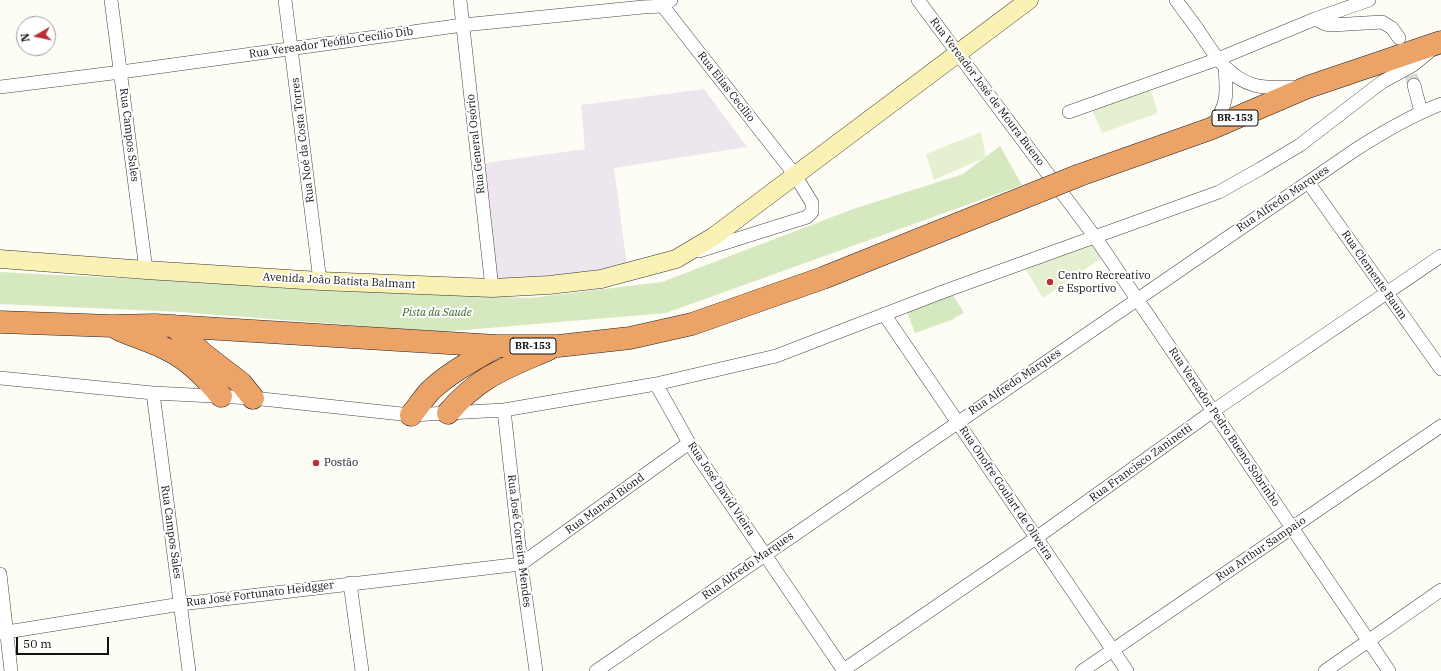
<!DOCTYPE html>
<meta charset="utf-8">
<style>
body{margin:0}
#map{position:relative;width:1441px;height:671px;overflow:hidden;background:#fefdf5;font-family:"IBM Plex Serif",serif}
canvas{display:block}
.north{position:absolute;left:16px;top:16px;width:40px;height:40px;box-sizing:border-box;background:#fff;border:1px solid #a0a0a0;border-radius:50%;rotate:261deg;font-size:11px;font-weight:700;line-height:16px;text-align:center;color:#111}
.north::after{content:'';display:block;margin:auto;width:14px;height:18px;background:#b93137;clip-path:polygon(50% 0,100% 100%,50% 72%,0 100%)}
.scale{position:absolute;left:16px;top:637px;width:93px;height:18px;box-sizing:border-box;border:2px solid #111;border-top:0;padding-left:5px;font-size:12px;line-height:14px;white-space:nowrap;color:#111;-webkit-text-stroke:3px #fff;paint-order:stroke}
</style>
<div id="map">
<canvas width="1441" height="671"></canvas>
<div class="north">N</div>
<div class="scale">50 m</div>
</div>
<script>
const ctx = document.querySelector('canvas').getContext('2d');
ctx.lineJoin = 'round';
function fillPath(path, color) { ctx.fillStyle = color; ctx.fill(path, 'evenodd'); }
function stroke(path, color, width, dash) { ctx.strokeStyle = color; ctx.lineWidth = width; ctx.lineCap = dash ? 'butt' : 'round'; ctx.setLineDash(dash || []); ctx.stroke(path); }
function label(font, color, halo, rows, align = 'center') {
  ctx.font = font + ' "IBM Plex Serif",serif'; ctx.lineWidth = 4; ctx.setLineDash([]); ctx.textBaseline = 'middle'; ctx.strokeStyle = halo; ctx.fillStyle = color; for (const [text, x, y, turn = 0] of rows) {
    ctx.save(); ctx.translate(x, y); ctx.rotate((+turn || 0) * Math.PI / 180); ctx.textAlign = isNaN(turn) ? turn : align; if (halo) ctx.strokeText(text, 0, 0); ctx.fillText(text, 0, 0); ctx.restore();
  }
}
fillPath(new Path2D(`
 M704,89l43,58 -133,21 13,98 -55,8 -74,7 -13,-118 100,-14 -4,-44z`), '#ede6ee');
fillPath(new Path2D(`
 M1000,146l22,39 -356,128 -225,19 -261,-20 -180,-8v-32l426,22 104,4 132,-16 191,-73 110,-35z
 M953,295l11,18 -10,5v1l-39,14 -8,-21z`), '#d5e8c0');
fillPath(new Path2D(`
 M1150,87l8,26 -56,20 -11,-25z
 M981,132l5,25 -52,23 -8,-26z
 M1093,241l10,16 -60,41 -19,-31z`), '#e5f0d1');
stroke(new Path2D(`
 M1405,57l9,28`), '#dadad3', 13, [13, 6]);
const street = new Path2D(`
 M111,0l35,270
 M285,0l35,281
 M460,0l32,288
 M658,0l137,175 17,28v9l-5,5 -108,34
 M918,0l177,237 294,434
 M1176,0c7,10 15,20 22,30 15,22 28,47 56,55 13,4 26,2 40,2
 M1315,19l10,5 7,1 50,-3 10,6 7,10
 M1414,85l7,27
 M0,87l121,-15 342,-47 180,-18 20,-1 8,-6
 M1069,112l149,-53 97,-40 54,-19
 M1212,126c16,-21 15,-32 13,-58
 M1308,182l133,187
 M884,314l243,357
 M0,378l153,15 100,5 158,17 93,-5 152,-26 120,-28 169,-65 274,-99 41,-23 40,-24 82,-63 31,-17 17,-14
 M656,384l33,59 155,228
 M153,393l36,278
 M504,410l17,154 15,107
 M0,574l11,97
 M350,583l12,88
 M0,633l181,-29 340,-40 168,-121
 M596,671l759,-521c28,-18 55,-34 86,-46
 M842,671l194,-133 177,-127 228,-155
 M1082,671l359,-245
 M1325,671l116,-81`);
const secondary = new Path2D(`
 M0,259l146,11 174,11 172,7 57,-3 52,-6 75,-20 37,-22 316,-237`);
const highway = new Path2D(`
 M1080,175l130,-46 98,-42 133,-45
 M0,322l112,4 43,-1 342,21h61l72,-8 62,-14 131,-46 217,-87
 M174,326l28,27 39,30 12,15
 M118,329c17,8 36,13 52,22 20,10 37,28 51,45
 M448,413c31,-37 58,-45 101,-64
 M411,415c7,-8 13,-18 20,-25 19,-18 43,-30 66,-44`);
stroke(street, '#444', 14);
stroke(secondary, '#333', 19);
stroke(highway, '#222', 23);
stroke(street, '#fff', 13);
stroke(secondary, '#faf2b5', 18);
stroke(highway, '#eba367', 22);
const highwayBridge = new Path2D(`
 M1040,191l40,-16`);
stroke(highwayBridge, '#222', 23, []);
stroke(highwayBridge, '#eba367', 22);
for (const [x, y, r, color] of [
 [1050,282,4,"#b93137"],
 [316,463,4,"#b93137"]
]) { const dot = new Path2D(); dot.arc(x, y, r, 0, 2 * Math.PI); ctx.fillStyle = color; ctx.fill(dot); stroke(dot, '#fff', 1.5); }
for (const [x, y, w] of [
 [1235,118,46],
 [533,346,46]
]) { const box = new Path2D(); box.roundRect(x - w / 2, y - 8, w, 16, 3); ctx.fillStyle = '#fff'; ctx.fill(box); stroke(box, '#111', 1); }
label('bold 10px', '#111', null, [
 ["BR-153",1235,118],
 ["BR-153",533,346]
]);
label('11px', '#111', '#fff', [
 ["Rua Vereador Teófilo Cecílio Dib",331,43,-8],
 ["Rua Elias Cecílio",726,87,52],
 ["Rua Vereador José de Moura Bueno",987,92,53],
 ["Rua Campos Sales",129,135,83],
 ["Rua Noé da Costa Torres",303,140,-97],
 ["Rua General Osório",476,144,-96],
 ["Rua Alfredo Marques",1283,199,-34],
 ["Rua Clemente Baum",1374,275,55],
 ["Avenida João Batista Balmant",339,281,3],
 ["Rua Alfredo Marques",1015,382,-34],
 ["Rua Vereador Pedro Bueno Sobrinho",1224,427,56],
 ["Rua Francisco Zaninetti",1141,463,-36],
 ["Rua José David Vieira",721,489,56],
 ["Rua Onofre Goulart de Oliveira",1006,493,56],
 ["Rua Manoel Biond",605,504,-36],
 ["Rua Campos Sales",171,532,82],
 ["Rua José Correira Mendes",519,541,83],
 ["Rua Arthur Sampaio",1261,549,-34],
 ["Rua Alfredo Marques",748,566,-35],
 ["Rua José Fortunato Heidgger",260,594,-7]
]);
label('11px', '#111', '#fff', [
 ["Centro Recreativo",1058,276],
 ["e Esportivo",1058,289],
 ["Postão",324,463]
], 'left');
label('italic 11px', '#326624', '#fff', [
 ["Pista da Saude",437,313]
]);
</script>
